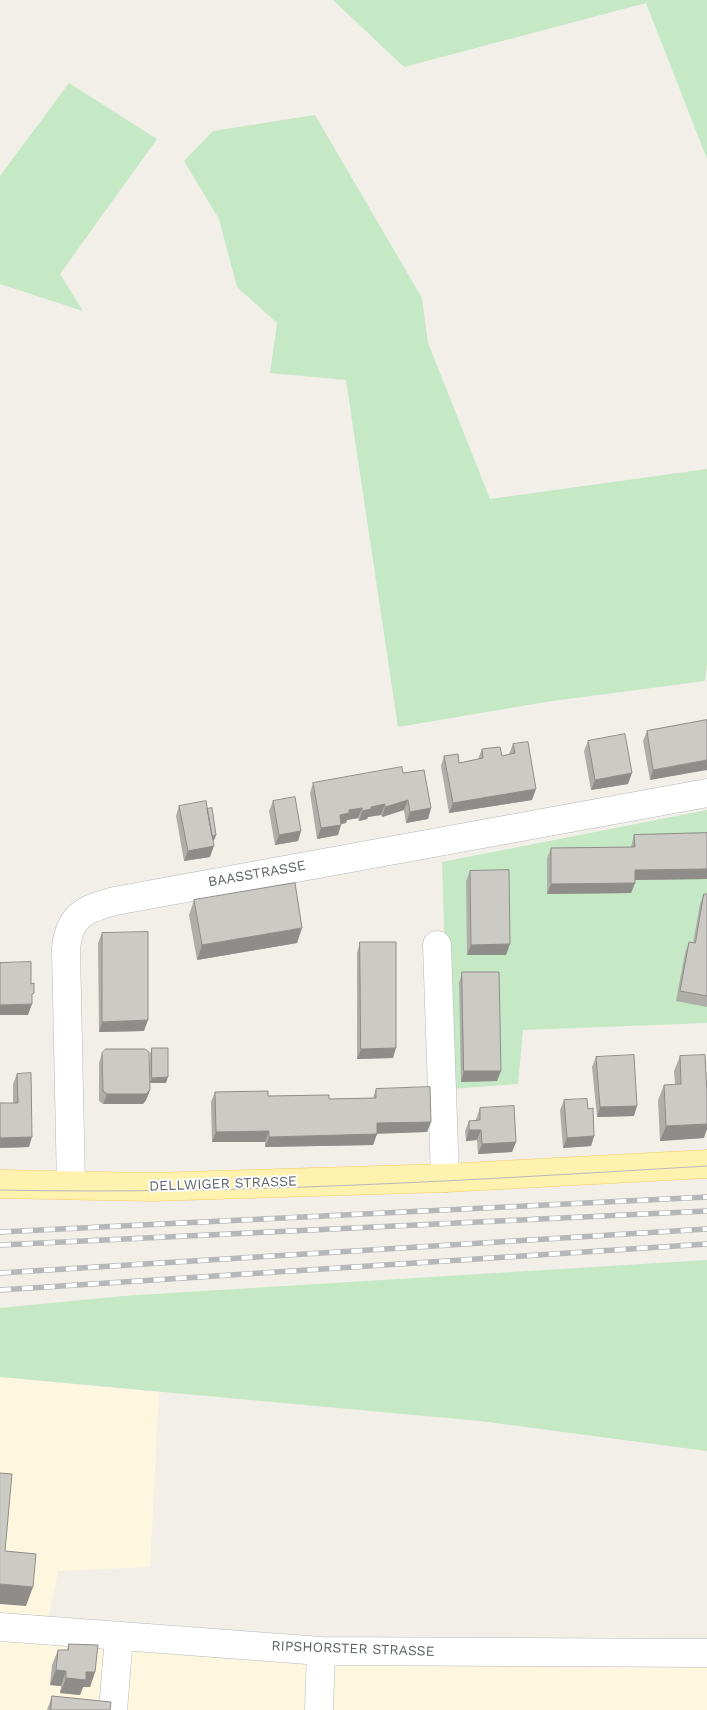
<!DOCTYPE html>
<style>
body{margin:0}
canvas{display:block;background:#f1efe8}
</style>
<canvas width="707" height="1710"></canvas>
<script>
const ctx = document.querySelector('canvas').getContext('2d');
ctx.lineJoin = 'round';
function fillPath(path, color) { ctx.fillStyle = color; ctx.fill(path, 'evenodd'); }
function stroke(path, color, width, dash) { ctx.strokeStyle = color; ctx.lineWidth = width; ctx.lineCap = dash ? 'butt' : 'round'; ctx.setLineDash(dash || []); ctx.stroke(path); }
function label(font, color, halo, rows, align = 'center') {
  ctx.font = font + ' "Work Sans",sans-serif'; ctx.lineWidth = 4; ctx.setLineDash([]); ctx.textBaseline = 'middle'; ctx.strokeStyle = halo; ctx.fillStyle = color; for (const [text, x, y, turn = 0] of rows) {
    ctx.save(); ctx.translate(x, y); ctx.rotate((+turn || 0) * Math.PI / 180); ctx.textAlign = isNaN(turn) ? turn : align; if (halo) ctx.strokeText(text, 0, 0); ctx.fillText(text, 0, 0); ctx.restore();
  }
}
fillPath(new Path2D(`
 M0,1377l159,15 -9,175 -92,4 -11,53 660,34v52h-707z`), '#fef7e0');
fillPath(new Path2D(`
 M333,0h374v159l-61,-156 -242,64z
 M69,83l88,56 -97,135 23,37 -83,-27v-108z
 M315,115l107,183 6,45 62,156 217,-30v194l-2,18 -153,20 -154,26 -52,-347 -76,-7 7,-50 -40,-36 -18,-68 -35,-58 29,-30z
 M707,810v213l-184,7 -5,54 -69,5 -7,-227z
 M707,1260v191l-227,-30 -480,-44v-69l123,-12z`), '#c5e8c5');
const minor = new Path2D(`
 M437,945l8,233
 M71,1185l-5,-236c3,-34 19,-40 49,-48l592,-108
 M0,1627l321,24 386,2
 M113,1710l6,-73
 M319,1710l2,-59`);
const major = new Path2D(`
 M0,1184l151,3 294,-9 262,-14`);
stroke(minor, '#b5b8bc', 29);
stroke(major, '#f2c960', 29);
stroke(minor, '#fff', 28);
stroke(major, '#fff2af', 28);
stroke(new Path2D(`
 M0,1190c235,5 472,-10 707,-24`), '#b6b7b8', 1);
const rail = new Path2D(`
 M0,1232l707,-35
 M0,1245l707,-34
 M0,1273l707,-44
 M0,1290l707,-46`);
stroke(rail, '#b6b7b8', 5.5);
stroke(rail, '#fff', 4, [11]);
fillPath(new Path2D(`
 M707,720l-57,60 -7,-39 4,-10z
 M588,741l40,43 -37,6 -7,-39z
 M513,744l19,56 -83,13 -8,-47 3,-10 15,7 19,-4 4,-10 20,7 7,-2z
 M403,773l28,35 -3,11 -22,4 -2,-13 -22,7 -1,-2 -13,2 -1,2 -8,2 -1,-3 -11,2 -1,3 -5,1 -3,11 -21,4 -7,-46 3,-10z
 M273,801l28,30 -3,10 -23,4 -6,-34z
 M179,806l28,3 9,26 -2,5 -1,1 -3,16 -26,4 -8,-45z
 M707,833v46l-72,1v3l-4,10 -84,1v-36l4,-10 80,-1 3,-12z
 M470,871l36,84h-39l-1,-74z
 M704,894h3v113l-31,-6 9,-48 4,-11 4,1 7,-39z
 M194,900l103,43 -100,17 -8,-45z
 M102,933l42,98 -45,1 -1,-89z
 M360,942l33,116 -36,1v-106z
 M462,972l35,109 -36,1 -2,-99z
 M152,1048l14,35h-16v-29z
 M102,1053l48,37 -4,10 -3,4h-40l-4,-3v-38z
 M680,1056l24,82 -44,3 -2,-41 6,-15 11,-1 -1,-13z
 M596,1057l38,59 -37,1 -5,-50z
 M17,1074l12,73 -29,1v-45h13v-19z
 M376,1089l55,33 -4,10 -50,1 -4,12 -108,2v-5h-53l-1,-40 4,-10 53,4 61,3 44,-1z
 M564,1100l24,9 6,27 -3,10 -28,2 -3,-38z
 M480,1108l36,34 -4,10 -34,2 -1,-14 -11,1 -1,-10 4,-10 7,-1v-1z
 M69,1644l26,28 -5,15h-7l-3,8 -20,-2 1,-7 -11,-1 2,-20 6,-15h9z
 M52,1696l58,14h-63z`), '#afaea9');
fillPath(new Path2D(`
 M707,760v10l-57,10 3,-10z
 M632,773l-4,11 -37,6 4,-10z
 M536,789l-4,11 -83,13 4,-10z
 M408,800l-4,10 -22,7 3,-10z
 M385,804l-4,11 -13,2 -1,2 -8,2 3,-10 9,-4z
 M362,808l-4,10 -11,2 -1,3 -10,2 4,-10 9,-5z
 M431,808l-3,11 -22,4 4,-11z
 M341,825l-3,10 -21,4 4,-11z
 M301,831l-3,10 -23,4 4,-10z
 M216,835l-2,5 -7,2 2,-6z
 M214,846l-4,11 -26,4 4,-10z
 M707,869v10l-76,1 4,-10z
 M635,883l-4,10 -84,1 4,-10z
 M302,928l-5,15 -100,17 5,-15z
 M510,944l-4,11h-39l4,-10z
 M32,1004l-4,11h-28v-10z
 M148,1020l-4,11 -45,1 3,-10z
 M396,1048l-3,10 -36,1 4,-10z
 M464,1071h37l-4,10 -36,1z
 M168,1077l-2,6h-16l2,-5z
 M150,1090l-4,10 -3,4h-40l4,-10z
 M637,1106l-3,10 -37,1 3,-10z
 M431,1122l-4,10 -54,2 4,-11z
 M707,1124v5l-3,9 -44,3 6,-15z
 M469,1130h12l-4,10 -11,1z
 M269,1131l-4,11h-53l4,-10z
 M377,1134l-4,11 -108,2 4,-10z
 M594,1136l-3,10 -28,2 4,-10z
 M32,1137l-3,10 -29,1v-10z
 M516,1142l-4,10 -34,2 4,-10z
 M0,1584l33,3 -7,19 -26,-2z
 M56,1670l10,1 -5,15 -11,-1z
 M86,1672h9l-5,15h-7l-3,8 -20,-2 6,-15z`), '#8f8d8a');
const building = new Path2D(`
 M707,720v40l-54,10 -6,-39z
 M625,734l7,39 -37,7 -7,-39z
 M528,742l8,47 -83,14 -9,-47 14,-2 1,9 24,-5 -1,-9 8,-1 10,-1 2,9 13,-3 -2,-9z
 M402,767l1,6 21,-3 7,38 -21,4 -2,-12 -23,7v-3l-14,3v2l-9,2v-3l-13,2v3l-9,2 1,10 -20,3 -8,-45z
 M295,797l6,34 -22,4 -6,-34z
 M206,801l8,45 -26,5 -9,-45z
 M212,808l4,27 -4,1 -5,-27z
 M707,833v36l-72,1v13l-84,1v-36l84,-1 -1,-12z
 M509,870l1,74 -39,1 -1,-74z
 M295,883l7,45 -100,17 -8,-45z
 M704,894h3v102l-27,-5 9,-49 6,1z
 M148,932v88l-46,2v-89z
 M360,942h36v106l-35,1z
 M31,962v22l3,-1v10l-2,1v10l-32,1v-42z
 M462,972h37l2,99h-37z
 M152,1048h16v29l-16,1z
 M106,1049h39l4,3 1,38 -4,4h-39l-4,-3 -1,-38z
 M634,1055l3,51 -37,1 -4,-50z
 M705,1055l2,38v31l-41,2 -2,-41 17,-1 -1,-28z
 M31,1073l1,64 -32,1v-35h18l-1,-29z
 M430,1087l1,35 -54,1v11l-108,3v-6l-53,1 -1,-40 53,-1v5l61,-1v4l47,-1v-9z
 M587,1099l1,10 5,-1 1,28 -27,2 -3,-38z
 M514,1106l2,36 -34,2 -1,-14h-12v-9l11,-1v-12z
 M0,1473l12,1 -7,77 31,3 -3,33 -33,-3z
 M69,1644l29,1 -3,27h-9v8l-20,-2v-7l-10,-1 2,-20h10z
 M52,1696l59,6 -1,8h-59z`);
fillPath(building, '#cccac5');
stroke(building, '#8f8d8a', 1);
label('14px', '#5f6368', '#fff', [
 ["BAASSTRASSE",257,874,-10],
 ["DELLWIGER STRASSE",223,1184,-2],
 ["RIPSHORSTER STRASSE",353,1649,2]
]);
</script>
